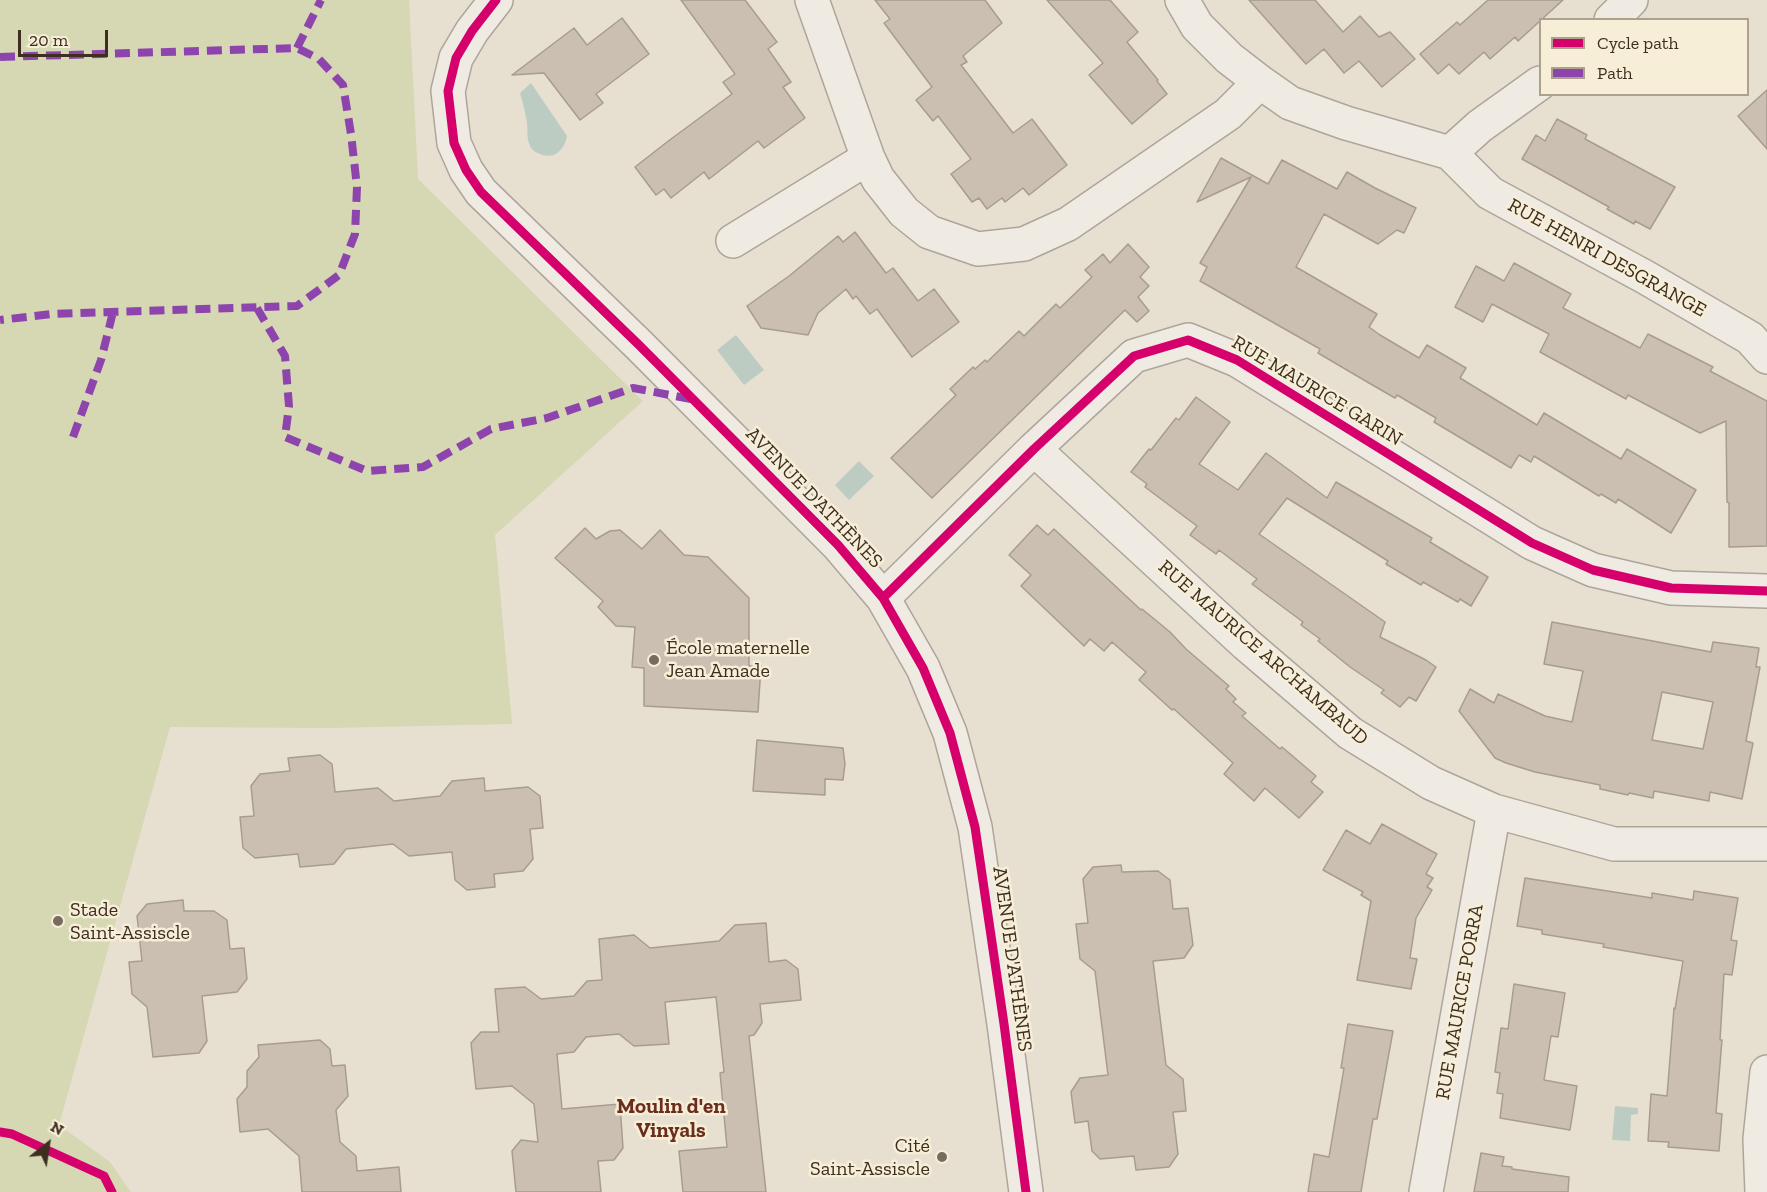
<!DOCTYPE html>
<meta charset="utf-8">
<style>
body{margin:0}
#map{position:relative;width:1767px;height:1192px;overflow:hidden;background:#e7e0d1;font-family:"Zilla Slab",serif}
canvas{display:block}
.legend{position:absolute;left:1539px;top:18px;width:210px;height:78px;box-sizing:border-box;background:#f7eed8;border:2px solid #ada18e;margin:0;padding:8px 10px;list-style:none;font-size:18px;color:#3d2e20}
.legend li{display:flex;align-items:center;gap:12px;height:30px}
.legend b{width:30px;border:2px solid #ada18e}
.north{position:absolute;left:18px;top:1114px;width:60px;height:60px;-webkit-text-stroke:4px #f7eed8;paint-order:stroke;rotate:30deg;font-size:16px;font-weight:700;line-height:24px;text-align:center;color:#3d2e20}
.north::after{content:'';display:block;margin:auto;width:21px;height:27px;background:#3d2e20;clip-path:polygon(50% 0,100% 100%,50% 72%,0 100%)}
.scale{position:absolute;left:18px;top:30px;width:90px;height:27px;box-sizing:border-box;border:3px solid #3d2e20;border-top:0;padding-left:8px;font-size:18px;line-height:21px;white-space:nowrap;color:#3d2e20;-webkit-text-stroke:4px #f7eed8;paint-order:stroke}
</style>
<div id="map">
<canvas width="1767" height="1192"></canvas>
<ul class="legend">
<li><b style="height:8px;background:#d6006c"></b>Cycle path</li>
<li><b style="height:8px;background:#8e44ad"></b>Path</li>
</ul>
<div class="north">N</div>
<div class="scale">20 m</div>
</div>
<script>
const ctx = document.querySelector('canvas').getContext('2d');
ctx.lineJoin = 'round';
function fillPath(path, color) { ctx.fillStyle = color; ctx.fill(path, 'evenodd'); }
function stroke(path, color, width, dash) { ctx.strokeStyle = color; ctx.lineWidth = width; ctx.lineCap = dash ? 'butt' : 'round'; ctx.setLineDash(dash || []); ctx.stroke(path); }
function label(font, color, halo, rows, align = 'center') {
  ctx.font = font + ' "Zilla Slab",serif'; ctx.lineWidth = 5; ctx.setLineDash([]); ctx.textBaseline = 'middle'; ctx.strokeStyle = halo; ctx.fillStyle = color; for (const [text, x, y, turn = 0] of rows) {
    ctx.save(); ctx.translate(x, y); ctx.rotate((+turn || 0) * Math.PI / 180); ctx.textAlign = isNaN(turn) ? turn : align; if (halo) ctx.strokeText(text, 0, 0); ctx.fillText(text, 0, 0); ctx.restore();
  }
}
fillPath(new Path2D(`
 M0,0h409l9,179 225,222 -148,134 17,189 -182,4 -160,-1 -111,398 51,37 21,30h-131z`), '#d6d7b3');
fillPath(new Path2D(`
 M531,83l36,53c-1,7 -5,15 -13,19 -4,1 -10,1 -14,-1 -15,-5 -12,-20 -13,-32 -2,-10 -4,-19 -7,-29z
 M736,335l28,35 -20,15 -27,-35z
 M859,461l15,15 -25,24 -14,-15z
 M1615,1106l23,2v6l-7,1 -1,26 -18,-1z`), '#bcccc2');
const building = new Path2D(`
 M681,0h64l32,42 -9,7 23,33 -8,5 22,31 -41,30 -6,-7 -49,38 -5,-7 -33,26 -7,-9 -8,6 -21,-28 32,-25 65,-48 -9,-12 12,-8z
 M875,0h110l17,23 -39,33 4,6 -6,3 52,68 19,-14 35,46 -38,30 -6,-7 -18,14 -3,-4 -15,11 -8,-11 -7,4 -21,-28 20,-15 -33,-43 -5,5 -17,-21 16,-13 -48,-64 6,-4z
 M1047,0h63l28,32 -11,10 31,38 -1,1 10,13 -35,30 -43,-49 14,-12z
 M1249,0h66l28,32 17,-16 19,21 11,-5 25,27 -33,28 -23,-26 -15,12 -20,-24 -18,15z
 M1488,0h75l-45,41 -3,-4 -25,22 -6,-7 -25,22 -10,-10 -11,10 -18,-20 37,-32 3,3z
 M622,18l27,36 -53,40 7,9 -23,17 -36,-47 -32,2 62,-47 13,17z
 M1767,90v59l-29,-33z
 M1557,119l30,16 -2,4 90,48 -25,42 -15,-8 -1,3 -27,-15 2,-2 -87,-48 14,-24 9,6z
 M1221,158l47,26 14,-24 55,29 10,-17 28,16 41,20 -12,25 -7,-3 -19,14 -54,-30 -28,53 81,47 -8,13 11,8 39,23 8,-13 39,23 -6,10 77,47 7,-12 77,46 6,-10 69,41 -25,43 -53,-34 -2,4 -15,-9 -2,2 -65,-40 -3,6 -12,-7 -8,13 -77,-46 2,-4 -39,-23 -2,3 -26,-15 -51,-30 2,-4 -120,-68 7,-14 -7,-4 51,-86 -54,25z
 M855,232l31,41 7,-5 25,33 16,-12 25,33 -47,35 -35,-48 -7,5 -14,-18 -3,3 -7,-10 -28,24 -10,22 -47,-7 -14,-22 42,-30 49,-40 5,6z
 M1128,244l21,23 -9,10 9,9 -11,11 11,14 -12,11 -12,-12 -193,188 -41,-40 65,-63 -6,-6 23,-22 2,2 10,-9 2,2 32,-31 5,5 32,-32 4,4 32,-31 -7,-7 18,-16 7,9z
 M1514,263l57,31 -8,14 77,40 8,-14 65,33 -3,4 57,30v145l-38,1v-44l-2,-1 -1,-81 -26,12 -72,-38 -2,4 -86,-47 9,-18 -57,-30 -9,18 -28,-15 21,-41 28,15z
 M1196,397l34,25 -31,42 39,26 28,-37 61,45 9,-16 96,56 -2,4 58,35 -17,29 -11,-7 -2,3 -35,-20 -2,3 -35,-21 2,-3 -101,-63 -28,36 126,88 -5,15 46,23 10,7 -20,34 -7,-4 -9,10 -19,-14 3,-3 -34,-23 -32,-26 2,-2 -19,-14 2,-3 -51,-38 5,-5 -38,-29 -3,4 -26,-19 7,-9 -52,-39 2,-3 -16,-12 18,-23 2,1 25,-32 3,2z
 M1037,525l11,10 6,-6 87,81 1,-1 28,23 16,17 43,37 -3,3 10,10 -3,3 13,11 -4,3 38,33 2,-2 34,29 -5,6 12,10 -24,26 -34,-30 -11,13 -30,-27 9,-11 -59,-54 -2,1 -33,-30 7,-8 -34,-30 -8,9 -14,-12 -6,7 -63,-60 10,-11 -22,-20z
 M585,528l11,11 14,-8 10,-1 22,19 18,-19 24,25 24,2 41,41v68h12l-3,46 -114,-6v-38l-12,-1 3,-40 -19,-1 -18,-19 5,-6 -48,-43z
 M1552,622l159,30 2,-10 46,6 -3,19h4l-14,74 7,2 -11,56 -32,-7 -1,9 -55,-10 -1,7 -24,-5 -1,2 -28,-6v-4l-65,-13 -29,-9 -11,-5 -36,-47 11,-22 24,14 4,-9 47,22 27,6 11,-51 -39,-7zM1662,692l51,10 -10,47 -51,-9z
 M757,740l86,8 2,16 -2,16 -18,-1v16l-72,-4z
 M320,755l12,9 3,28 43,-4 16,13 46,-5 12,-15 32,-3 1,13 43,-4 12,9 3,32 -13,1 3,30 -10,12 -29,3 1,13 -28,3 -12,-10 -3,-28 -43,4 -16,-12 -47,5 -12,15 -34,3 -2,-13 -43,4 -12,-10 -3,-31 14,-1 -3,-30 9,-12 30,-3 -2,-13z
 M1382,824l55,30 -11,20 7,4 -6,9 5,3 -16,28 -6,40 7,1 -6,30 -54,-9 14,-79 -10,-6 2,-3 -40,-22 23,-40 24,14z
 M1121,865l1,7 36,-1 12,9 3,29 15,-1 5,37 -9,13 -31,3 13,104 17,14 3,32 -13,1 5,42 -9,13 -33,3 -2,-14 -34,3 -8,-8 -4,-30 -13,2 -4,-31 9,-14 28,-3 -13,-104 -15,-12 -4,-35 12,-1 -5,-44 10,-12z
 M1525,878l127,20v-5l41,7 1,-9 44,7 -7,42 6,1 -5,34 -8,-1 -4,66h2l-6,73 6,1 -3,37 -51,-4 1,-5 -21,-1 3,-47 16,2 7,-88 1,1 8,-48 -80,-14 1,-3 -62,-10v-4l-25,-4z
 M183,900l1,11h30l13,9 3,29 14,-1 3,31 -10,13 -35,4 5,45 -8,12 -46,4 -6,-50 -15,-13 -3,-32 13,-1 -5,-45 10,-12z
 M766,923l3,39 17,-2 12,9 3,31 -41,4 2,19 -8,12 -5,1 17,156h-83l-4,-41 48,-4 -7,-74 4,-1 -8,-75 -51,5 4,42 -35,2 -15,-12 -33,3 -12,15 -17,2 5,55 58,-5 3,44 -9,12 -16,1 3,31h-85l-4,-41 9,-11 17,2 -4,-38 -22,-18 -36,3 -5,-46 10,-11h18l-4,-43 30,-2 16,12 33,-3 13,-15 15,-1 -3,-41 35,-4 16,13 69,-7 16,-16z
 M1514,984l51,9 -7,44 -7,-1 -7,44 33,6 -7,44 -70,-12 3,-24 -6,-1 3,-20 -5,-1 6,-44 7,1z
 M1348,1024l45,7 -16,88h-4l-12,73h-53l6,-38 15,3 15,-89h-3z
 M320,1040l10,9 2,17 13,-1 3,31 -12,14 4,32 16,14 1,15 42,-4 2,25h-99l-3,-36 -31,-27 -28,3 -3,-33 10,-12v-16l12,-14 -1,-12z
 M1481,1153l23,4 -2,9 10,1v2l57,8 -1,15h-94z`);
fillPath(building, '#cbbfb2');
stroke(building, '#a89c90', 1.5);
const minor = new Path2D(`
 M496,0l-24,31 -16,27 -8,33 6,52 12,27 15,22 158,153 199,200 45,53 40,70 27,65 25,94 29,197 22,168
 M812,0l56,158 10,21 26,33 25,20 49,17 46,-5 44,-20 160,-110 32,-32
 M1182,0l15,26 32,32 31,24 30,21 56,20 104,30 30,-27 60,-43
 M1611,20l20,-20
 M1450,153l40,40 155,84 105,61 17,19
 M733,241l135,-83
 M1034,449l212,195 104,89 81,50 63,28 120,33h153
 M883,598l151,-149 100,-93 54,-16 49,20 295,183 61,27 78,18 96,3
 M1426,1192l68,-381
 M1762,1192l-2,-53 7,-67`);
stroke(minor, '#ada599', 36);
stroke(minor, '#efebe3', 33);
stroke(new Path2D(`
 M297,48l24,-48
 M0,57l297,-9 22,11 24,26 8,49 6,53 -2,47 -16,41 -42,31 -245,8 -52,6
 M257,308l28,48 4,50 -4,31 82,34 56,-4 68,-38 56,-11 86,-30 58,11
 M73,437l28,-77 12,-48`), '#8e44ad', 8, [15, 8]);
stroke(new Path2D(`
 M496,0l-24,31 -16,27 -8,33 6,52 12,27 15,22 158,153 199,200 45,53 40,70 27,65 25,94 29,197 22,168
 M883,598l151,-149 100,-93 54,-16 49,20 295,183 61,27 78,18 96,3
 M0,1132l12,2 92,42 8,16`), '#d6006c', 9);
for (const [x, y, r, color] of [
 [654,660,6,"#786c5e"],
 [58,921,6,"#786c5e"],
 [942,1157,6,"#786c5e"]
]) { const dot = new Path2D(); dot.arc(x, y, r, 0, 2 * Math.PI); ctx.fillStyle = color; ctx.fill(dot); stroke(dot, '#f7eed8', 2); }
label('20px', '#3d2e20', '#f7eed8', [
 ["RUE HENRI DESGRANGE",1607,258,29],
 ["RUE MAURICE GARIN",1317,391,31],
 ["AVENUE D'ATHÈNES",814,498,46],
 ["RUE MAURICE ARCHAMBAUD",1263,653,41],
 ["AVENUE D'ATHÈNES",1012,959,82],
 ["RUE MAURICE PORRA",1460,1002,-80]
]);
label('20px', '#3d2e20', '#f7eed8', [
 ["École maternelle",666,648],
 ["Jean Amade",666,671],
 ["Stade",70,910],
 ["Saint-Assiscle",70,933],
 ["Cité",930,1146,"right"],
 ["Saint-Assiscle",930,1169,"right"]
], 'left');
label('bold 21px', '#6b2e1e', '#f7eed8', [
 ["Moulin d'en",671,1107],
 ["Vinyals",671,1131]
]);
</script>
